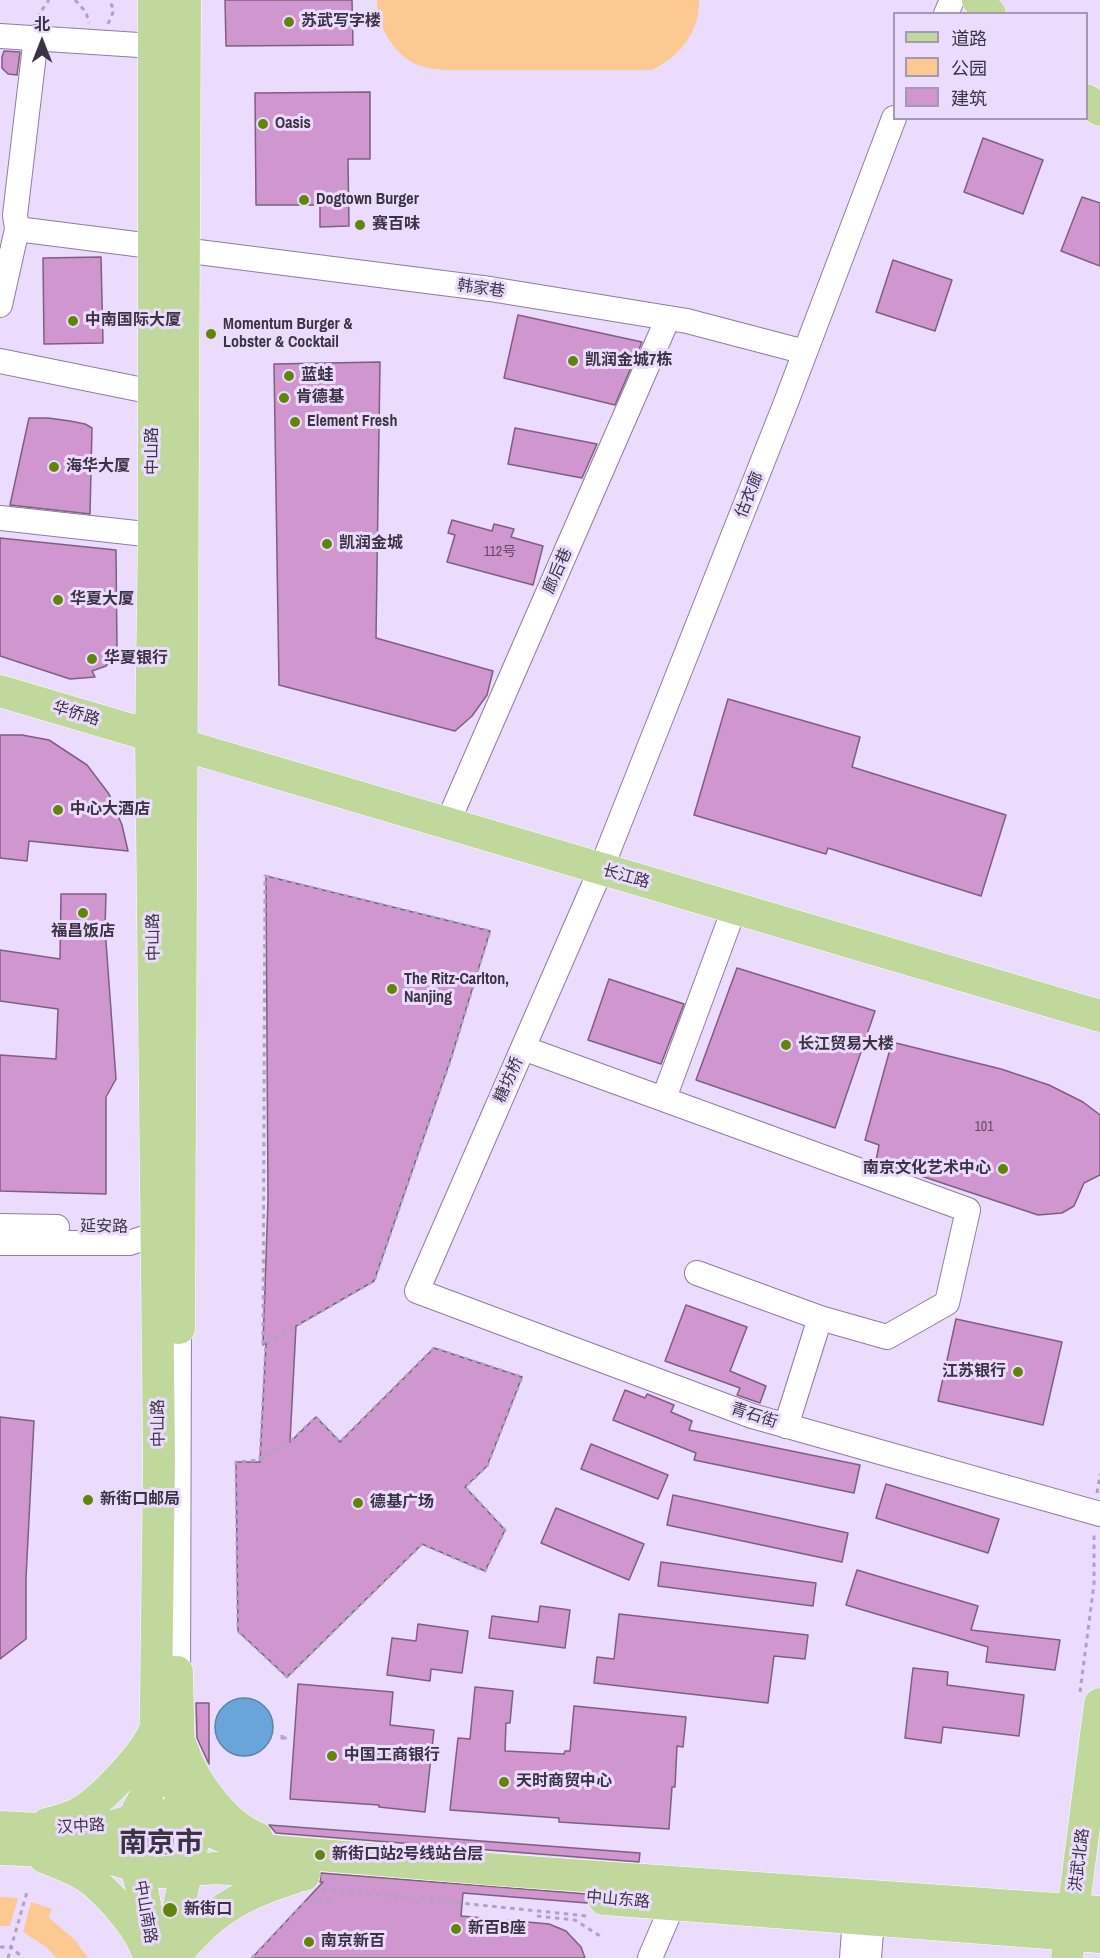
<!DOCTYPE html>
<meta charset="utf-8">
<style>
body{margin:0}
#map{position:relative;width:1100px;height:1958px;overflow:hidden;background:#ebdbfd;font-family:"Archivo Narrow","Noto Sans SC",sans-serif}
canvas{display:block}
.legend{position:absolute;left:893px;top:12px;width:195px;height:108px;box-sizing:border-box;background:#ebdbfd;border:2px solid #a598b3;margin:0;padding:8px 10px;list-style:none;font-size:18px;color:#3b3343}
.legend li{display:flex;align-items:center;gap:12px;height:30px}
.legend b{width:30px;border:2px solid #a598b3}
.north{position:absolute;left:12px;top:12px;width:60px;height:60px;-webkit-text-stroke:4px #ebdbfd;paint-order:stroke;rotate:0deg;font-size:16px;font-weight:700;line-height:24px;text-align:center;color:#3b3343}
.north::after{content:'';display:block;margin:auto;width:21px;height:27px;background:#3b3343;clip-path:polygon(50% 0,100% 100%,50% 72%,0 100%)}
</style>
<div id="map">
<canvas width="1100" height="1958"></canvas>
<ul class="legend">
<li><b style="height:8px;background:#c0d89c"></b>道路</li>
<li><b style="height:16px;background:#fcc993"></b>公园</li>
<li><b style="height:16px;background:#d096cf"></b>建筑</li>
</ul>
<div class="north">北</div>
</div>
<script>
const ctx = document.querySelector('canvas').getContext('2d');
ctx.lineJoin = 'round';
function fillPath(path, color) { ctx.fillStyle = color; ctx.fill(path, 'evenodd'); }
function stroke(path, color, width, dash) { ctx.strokeStyle = color; ctx.lineWidth = width; ctx.lineCap = dash ? 'butt' : 'round'; ctx.setLineDash(dash || []); ctx.stroke(path); }
function label(font, color, halo, rows, align = 'center') {
  ctx.font = font + ' "Archivo Narrow","Noto Sans SC",sans-serif'; ctx.lineWidth = 6; ctx.setLineDash([]); ctx.textBaseline = 'middle'; ctx.strokeStyle = halo; ctx.fillStyle = color; for (const [text, x, y, turn = 0] of rows) {
    ctx.save(); ctx.translate(x, y); ctx.rotate((+turn || 0) * Math.PI / 180); ctx.textAlign = isNaN(turn) ? turn : align; if (halo) ctx.strokeText(text, 0, 0); ctx.fillText(text, 0, 0); ctx.restore();
  }
}
fillPath(new Path2D(`
 M377,0h322c1,32 -19,56 -47,70h-208c-8,-1 -17,-2 -24,-4 -25,-9 -44,-41 -43,-66z
 M0,1897l18,1 -8,28h-10z
 M31,1902l21,7 -3,9 26,22 13,18h-31l-11,-11 -23,-15z`), '#fcc993');
const water = new Path2D(`
 M215 1727a29 29 0 1 1 58 0a29 29 0 1 1-58 0Z`);
fillPath(water, '#69a5db');
stroke(water, '#5b83ad', 1.5);
const building = new Path2D(`
 M225,0h127l1,45 -127,1z
 M4,51l16,1 -3,23 -9,-1 -6,-6v-11z
 M370,92v67h-22l1,67 -29,1v-22h-64l-1,-112z
 M983,138l60,22 -20,54 -59,-22z
 M1082,197l18,6v63l-39,-15z
 M101,257l2,86 -59,1 -1,-86z
 M893,260l59,20 -17,51 -59,-19z
 M518,315l124,27 -27,63 -111,-27z
 M380,362l-4,276 117,33 -6,24 -15,21 -17,15 -176,-46 -5,-321z
 M29,418h19l22,3 15,3 7,4 -2,86 -80,-9z
 M515,428l82,16 -15,34 -74,-14z
 M452,520l40,11 2,-7 20,5 -3,8 32,9 -10,39 -86,-23 8,-27 -7,-2z
 M0,538l116,12 1,100 -5,9 -6,7 -14,5 3,6 -25,2 -70,-23z
 M728,699l132,38 -8,30 154,48 -25,81 -153,-48 -2,6 -132,-39z
 M0,735h22l27,5 38,25 22,29 13,31 6,26 -99,-10 -2,20 -27,-3z
 M266,876l224,55 -39,127 -77,223 -78,45 -6,116 26,-25 24,25 94,-94 88,29 -35,89 -22,21 40,43 -20,41 -63,-27 -135,133 -49,-46 -2,-169h24l6,-119 -3,2 5,-145z
 M61,894h45l-1,34 11,151 -10,18v97l-106,-3v-136l56,4 2,-50 -58,-8v-51l60,9z
 M737,968l138,43 -40,117 -139,-48z
 M609,979l75,25 -23,60 -73,-24z
 M892,1042l109,27 48,16 34,17 17,13v60l-16,8 -10,23 -12,7 -24,2 -162,-54 3,-16 -14,-5z
 M686,1305l61,22 -17,44 36,15 -6,17 -23,-8 3,-7 -75,-27z
 M956,1319l106,23 -19,83 -105,-24z
 M625,1390l20,8 2,-4 27,11 -3,7 21,9 -3,9 171,35 -6,28 -160,-33 2,-7 -83,-33z
 M0,1417l34,4 -8,157v61l-26,20z
 M591,1444l77,31 -10,24 -77,-30z
 M886,1484l113,35 -11,34 -112,-35z
 M673,1495l175,38 -6,29 -175,-37z
 M556,1508l88,36 -15,36 -88,-37z
 M661,1562l155,21 -3,23 -155,-20z
 M857,1570l121,36 -7,24 89,10 -5,30 -69,-8 2,-15 -142,-42z
 M540,1606l30,4 -5,38 -76,-10 3,-22 46,6z
 M619,1614l189,21 -3,24 -31,-3 -6,47 -174,-20 3,-26 17,2z
 M418,1624l50,7 -6,42 -31,-4 -1,12 -43,-6 5,-37 24,3z
 M913,1668l35,4 -1,13 77,10 -5,41 -76,-9 -2,16 -36,-5z
 M298,1684l95,8 -3,33 44,5 -9,82 -46,-5v-2l-89,-6z
 M475,1687l38,4 -3,32h-4l-1,28 59,3 1,-3h5l4,-45 112,11 -3,30 -6,-1 -2,41h-3l-3,42 -110,-7v-4l-109,-8 8,-72 12,1z
 M196,1703h13v61l-12,-26z
 M269,1825l371,28 -1,9 -363,-29z
 M153,1833l20,3 -1,17 -10,1 -14,-3 -2,-6 1,-11z
 M321,1873l266,21v9l-124,-10 -2,23 88,8 17,7 15,16 4,11h-333l71,-76h-3z`);
fillPath(building, '#d096cf');
stroke(building, '#7e5f7d', 1.5);
const minor = new Path2D(`
 M946,14l6,-14
 M0,36l154,10
 M894,118l-109,287 -184,464 -184,422 335,125 348,98
 M17,229l-2,-14 21,-178
 M0,305l17,-76 473,60 197,32 118,31
 M0,361l153,31
 M0,518l154,17
 M447,824l221,-506
 M523,1048l445,162 -21,93 -60,34 -67,-19 -123,-45
 M664,1098l70,-189
 M0,1226l57,1
 M0,1243h129l28,-9
 M786,1426l34,-108
 M178,1690l1,-379
 M650,1958l23,-54
 M852,1958l3,-40
 M869,1958l3,-39`);
const major = new Path2D(`
 M978,0l12,14
 M1086,100l14,10
 M0,691l1100,325
 M179,1328l6,-1328
 M182,1748c11,34 42,76 75,90
 M47,1824c11,-3 22,-6 32,-11 23,-13 70,-62 77,-87
 M0,1827c30,1 62,4 93,3 30,-2 48,-20 80,-14l56,23 44,12 227,19 600,42
 M0,1849l91,4 55,16 15,3 56,-4 87,7
 M44,1857c14,6 29,11 43,20 20,14 51,49 59,72
 M604,1899l496,38
 M152,1958c-2,-29 -7,-60 -15,-88 -3,-10 -9,-16 -9,-27 0,-22 17,-45 27,-64l4,-321 -8,-721 3,-202v-535
 M170,1958l7,-43 15,-68v-12l-12,-41 -3,-122
 M174,1958c34,-45 66,-63 119,-80
 M1067,1958l33,-254`);
stroke(minor, '#8e7ca1', 26);
stroke(major, '#fff', 33);
stroke(new Path2D(`
 M75,0l11,12 3,11
 M40,18l-1,-4 10,-14
 M108,24l6,-14 -5,-10
 M265,876l225,55 -39,127 -77,223 -111,64z
 M260,1460l30,-18 26,-25 24,25 94,-94 88,29 -35,89 -22,21 40,43 -20,41 -63,-27 -135,133 -49,-46 -2,-169 24,-2 6,-117
 M1097,1493l3,-19
 M1080,1692l14,-108v-52
 M282,1735v7
 M282,1738h9
 M322,1889l265,27
 M537,1916l38,4 25,16
 M0,1947h11l12,11
 M8,1958l19,-66
 M252,1958l54,-57 27,2`), '#b0a3bf', 3, [4.5, 4.5]);
stroke(minor, '#fff', 24);
stroke(major, '#c0d89c', 32);
for (const [x, y, r, color] of [
 [289,22,6,"#5f8509"],
 [263,124,6,"#5f8509"],
 [304,200,6,"#5f8509"],
 [360,225,6,"#5f8509"],
 [73,321,6,"#5f8509"],
 [211,334,6,"#5f8509"],
 [573,361,6,"#5f8509"],
 [289,376,6,"#5f8509"],
 [284,398,6,"#5f8509"],
 [295,422,6,"#5f8509"],
 [54,467,6,"#5f8509"],
 [327,544,6,"#5f8509"],
 [58,600,6,"#5f8509"],
 [92,659,6,"#5f8509"],
 [58,810,6,"#5f8509"],
 [83,913,6,"#5f8509"],
 [392,989,6,"#5f8509"],
 [786,1045,6,"#5f8509"],
 [1003,1169,6,"#5f8509"],
 [1018,1372,6,"#5f8509"],
 [88,1500,6,"#5f8509"],
 [358,1503,6,"#5f8509"],
 [332,1756,6,"#5f8509"],
 [504,1782,6,"#5f8509"],
 [320,1855,6,"#5f8509"],
 [170,1910,8,"#5f8509"],
 [456,1929,6,"#5f8509"],
 [309,1942,6,"#5f8509"]
]) { const dot = new Path2D(); dot.arc(x, y, r, 0, 2 * Math.PI); ctx.fillStyle = color; ctx.fill(dot); stroke(dot, '#ebdbfd', 2); }
label('14px', '#604c66', null, [
 ["112号",500,552],
 ["101",984,1127]
]);
label('bold 16px', '#3b3343', '#ebdbfd', [
 ["苏武写字楼",301,22],
 ["Oasis",275,124],
 ["Dogtown Burger",316,200],
 ["赛百味",372,225],
 ["中南国际大厦",85,321],
 ["Momentum Burger &",223,325],
 ["Lobster & Cocktail",223,343],
 ["凯润金城7栋",585,361],
 ["蓝蛙",301,376],
 ["肯德基",296,398],
 ["Element Fresh",307,422],
 ["海华大厦",66,467],
 ["凯润金城",339,544],
 ["华夏大厦",70,600],
 ["华夏银行",104,659],
 ["中心大酒店",70,810],
 ["福昌饭店",83,932,"center"],
 ["The Ritz-Carlton,",404,980],
 ["Nanjing",404,998],
 ["长江贸易大楼",798,1045],
 ["南京文化艺术中心",991,1169,"right"],
 ["江苏银行",1006,1372,"right"],
 ["新街口邮局",100,1500],
 ["德基广场",370,1503],
 ["中国工商银行",344,1756],
 ["天时商贸中心",516,1782],
 ["新街口站2号线站台层",332,1855],
 ["新街口",184,1910],
 ["新百B座",468,1929],
 ["南京新百",321,1942]
], 'left');
label('16px', '#3b3343', '#ebdbfd', [
 ["韩家巷",481,289,8],
 ["中山路",153,451,-90],
 ["估衣廊",750,495,-68],
 ["廊后巷",558,571,-66],
 ["华侨路",76,714,17],
 ["长江路",626,877,16],
 ["中山路",154,937,-91],
 ["糖坊桥",509,1080,-66],
 ["延安路",104,1227,1],
 ["青石街",754,1416,18],
 ["中山路",159,1423,-91],
 ["汉中路",81,1827,-3],
 ["洪武北路",1080,1860,-83],
 ["中山东路",618,1900,5],
 ["中山南路",145,1912,80]
]);
label('bold 28px', '#3b3343', '#ebdbfd', [
 ["南京市",161,1844]
]);
</script>
